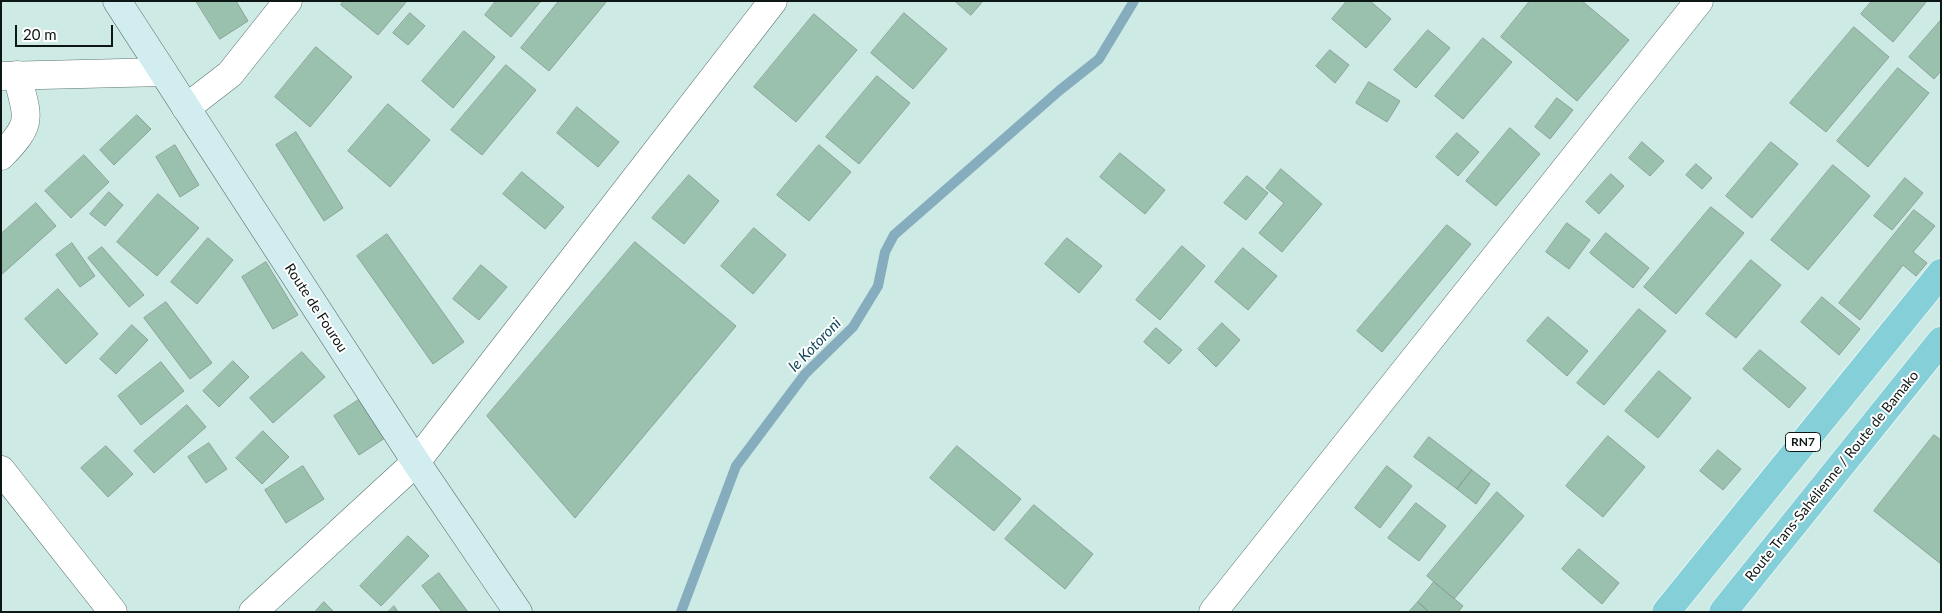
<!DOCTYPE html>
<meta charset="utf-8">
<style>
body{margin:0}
#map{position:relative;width:1942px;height:613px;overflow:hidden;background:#ceeae5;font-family:Lato,sans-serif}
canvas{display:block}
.frame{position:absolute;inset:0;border:2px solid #0d1715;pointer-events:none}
.scale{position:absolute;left:15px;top:25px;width:98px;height:22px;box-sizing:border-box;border:2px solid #0d1715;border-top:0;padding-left:6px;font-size:15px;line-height:18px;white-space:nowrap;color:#0d1715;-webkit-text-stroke:4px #fff;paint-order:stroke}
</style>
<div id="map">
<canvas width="1942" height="613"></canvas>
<div class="frame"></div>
<div class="scale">20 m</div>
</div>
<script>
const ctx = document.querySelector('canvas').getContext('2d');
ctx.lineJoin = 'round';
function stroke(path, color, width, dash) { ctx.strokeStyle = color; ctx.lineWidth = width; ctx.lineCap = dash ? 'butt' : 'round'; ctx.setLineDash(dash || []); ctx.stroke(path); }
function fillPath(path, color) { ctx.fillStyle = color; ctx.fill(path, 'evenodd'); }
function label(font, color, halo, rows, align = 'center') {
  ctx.font = font + ' Lato,sans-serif'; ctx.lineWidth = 4; ctx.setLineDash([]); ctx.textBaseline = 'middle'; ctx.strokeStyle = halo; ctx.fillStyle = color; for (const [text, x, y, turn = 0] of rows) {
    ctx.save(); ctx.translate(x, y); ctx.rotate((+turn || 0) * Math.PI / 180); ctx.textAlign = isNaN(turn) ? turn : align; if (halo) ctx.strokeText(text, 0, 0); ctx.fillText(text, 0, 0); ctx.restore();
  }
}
stroke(new Path2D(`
 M681,612l55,-146 69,-92 48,-47 25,-41 7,-34 9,-17 166,-145 39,-31 35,-58`), '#85adbe', 10);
const building = new Path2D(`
 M196,1h40l12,20 -28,18z
 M343,1h64l-29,34 -37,-30z
 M496,1h45l-30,36 -26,-22z
 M559,1h48l-58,70 -28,-23z
 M955,1h28l-12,14z
 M1347,1h23l21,18 -25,29 -34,-29z
 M1530,1h52l47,39 -52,61 -76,-64z
 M1872,1h55l-34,41 -32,-28z
 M410,13l15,13 -17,19 -15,-12z
 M904,13l43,36 -34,40 -42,-36z
 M814,14l43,36 -61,72 -42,-35z
 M1941,20v51l-7,8 -25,-22z
 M1854,27l35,30 -63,75 -36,-29z
 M1428,30l22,18 -34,40 -22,-18z
 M464,31l31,26 -42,51 -31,-27z
 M1483,38l29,24 -49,57 -28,-23z
 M316,47l36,30 -42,50 -35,-30z
 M1330,50l19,15 -14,18 -19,-17z
 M506,65l30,25 -54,65 -31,-25z
 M1898,68l31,25 -61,74 -31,-26z
 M877,76l33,27 -51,61 -33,-27z
 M1369,82l31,19 -13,21 -31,-19z
 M1557,98l16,12 -23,29 -15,-12z
 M388,104l42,36 -40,47 -42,-36z
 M577,107l42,35 -21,25 -41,-34z
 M137,115l14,14 -37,36 -14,-15z
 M1510,128l30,26 -44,52 -30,-25z
 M296,132l47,76 -19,13 -48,-76z
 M1457,133l22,19 -21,24 -22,-19z
 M1642,142l22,19 -14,15 -21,-18z
 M1771,142l27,22 -46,54 -26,-22z
 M175,145l24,40 -19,12 -24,-40z
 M819,145l32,27 -42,49 -32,-26z
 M1120,153l45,37 -20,24 -45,-37z
 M84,155l25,27 -38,36 -26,-27z
 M1696,164l16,14 -10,11 -16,-14z
 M1833,165l37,31 -62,74 -37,-30z
 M1281,169l41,35 -40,48 -23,-19 25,-30 -18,-15z
 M522,172l42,35 -19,22 -42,-35z
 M1611,174l13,12 -25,28 -13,-12z
 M689,175l30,26 -35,43 -32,-26z
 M1247,176l21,17 -22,27 -22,-17z
 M1905,178l18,15 -31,37 -18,-14z
 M109,192l14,13 -18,21 -15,-12z
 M158,194l41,34 -42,48 -40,-34z
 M36,203l20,23 -55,49v-41z
 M1711,207l33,26 -68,81 -32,-27z
 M1914,210l21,16 -22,26 14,11 -11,13 -13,-11 -43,55 -21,-17z
 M1567,223l23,17 -21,29 -23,-17z
 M1447,225l24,19 -89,108 -25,-21z
 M754,228l32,27 -33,39 -32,-28z
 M1606,233l43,35 -16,20 -43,-35z
 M387,234l77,108 -31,22 -76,-108z
 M208,238l25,22 -36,44 -26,-22z
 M1067,238l35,28 -23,27 -34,-29z
 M635,242l101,84 -161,192 -88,-102z
 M72,243l23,33 -15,11 -24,-32z
 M1182,246l23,20 -45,54 -24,-20z
 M102,247l42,48 -15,12 -41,-49z
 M1243,248l34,28 -29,34 -33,-28z
 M1751,260l30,25 -45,53 -30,-24z
 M266,262l32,53 -25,14 -31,-52z
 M481,265l26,22 -28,33 -26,-21z
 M58,289l40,45 -32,30 -41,-45z
 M1822,297l38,32 -21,26 -38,-33z
 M166,302l46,61 -22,16 -46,-61z
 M1639,309l27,22 -62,74 -27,-22z
 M1548,317l40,34 -21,25 -40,-35z
 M1222,323l18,17 -24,27 -18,-18z
 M132,325l16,15 -32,34 -16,-15z
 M1156,328l26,22 -13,14 -25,-22z
 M1760,350l46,38 -17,20 -46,-39z
 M302,352l23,25 -52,46 -23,-25z
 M233,361l16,16 -30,30 -16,-16z
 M161,362l23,29 -43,34 -23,-29z
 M1659,371l32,27 -33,40 -33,-27z
 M360,399l25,39 -26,17 -25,-39z
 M187,405l19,22 -52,46 -20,-22z
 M263,431l26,26 -27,27 -26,-26z
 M1934,435l7,5v124l-67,-53z
 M1608,436l37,31 -42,50 -37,-31z
 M1429,437l43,33 -15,19 -43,-32z
 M209,443l18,26 -21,14 -18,-26z
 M106,446l27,28 -25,23 -27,-29z
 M957,446l64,53 -27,32 -64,-53z
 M1718,450l23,19 -18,21 -23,-19z
 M303,466l21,33 -38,24 -21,-33z
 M1387,466l25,20 -32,42 -25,-20z
 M1472,470l18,14 -14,20 -19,-15z
 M1497,492l27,24 -70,83 -27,-23z
 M1416,503l30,23 -27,35 -31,-23z
 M1034,505l59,49 -28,35 -60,-50z
 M408,536l21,20 -48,50 -21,-20z
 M1579,549l40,34 -17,21 -40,-35z
 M439,573l29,39h-26l-20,-26z
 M1434,582l29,24 -5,6h-29l-11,-10z
 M324,602l10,10h-19z
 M1418,602l11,10h-20z
 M394,606l4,6h-10z`);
fillPath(building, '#9ac1ae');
stroke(building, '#8ba196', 1);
const minor = new Path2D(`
 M1,156c33,-34 27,-37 16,-81
 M1,470l112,142
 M253,612l163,-150 357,-461
 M1213,612l486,-611`);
const tertiary = new Path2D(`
 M1,76l162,-4
 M186,108l44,-34 58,-73`);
const secondary = new Path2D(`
 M117,1l299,461 102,150`);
const trunk = new Path2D(`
 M1666,612l275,-339
 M1723,612l218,-271`);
stroke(minor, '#5d7672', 29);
stroke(tertiary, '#5d7672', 29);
stroke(secondary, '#5d7672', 29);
stroke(trunk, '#fff', 29);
stroke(minor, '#fff', 28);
stroke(tertiary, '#fff', 28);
stroke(secondary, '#d1edf0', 28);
stroke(trunk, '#84cfd8', 28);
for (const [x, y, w] of [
 [1803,442,35]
]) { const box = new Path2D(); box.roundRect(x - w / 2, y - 9.5, w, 19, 4); ctx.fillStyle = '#fff'; ctx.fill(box); stroke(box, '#0d1715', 1); }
label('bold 12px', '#0d1715', null, [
 ["RN7",1803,442]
]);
label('14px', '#0d1715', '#fff', [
 ["Route de Fourou",316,308,57],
 ["Route Trans-Sahélienne / Route de Bamako",1832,476,-51]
]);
label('italic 15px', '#10485b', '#fff', [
 ["le Kotoroni",815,345,-46]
]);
</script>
